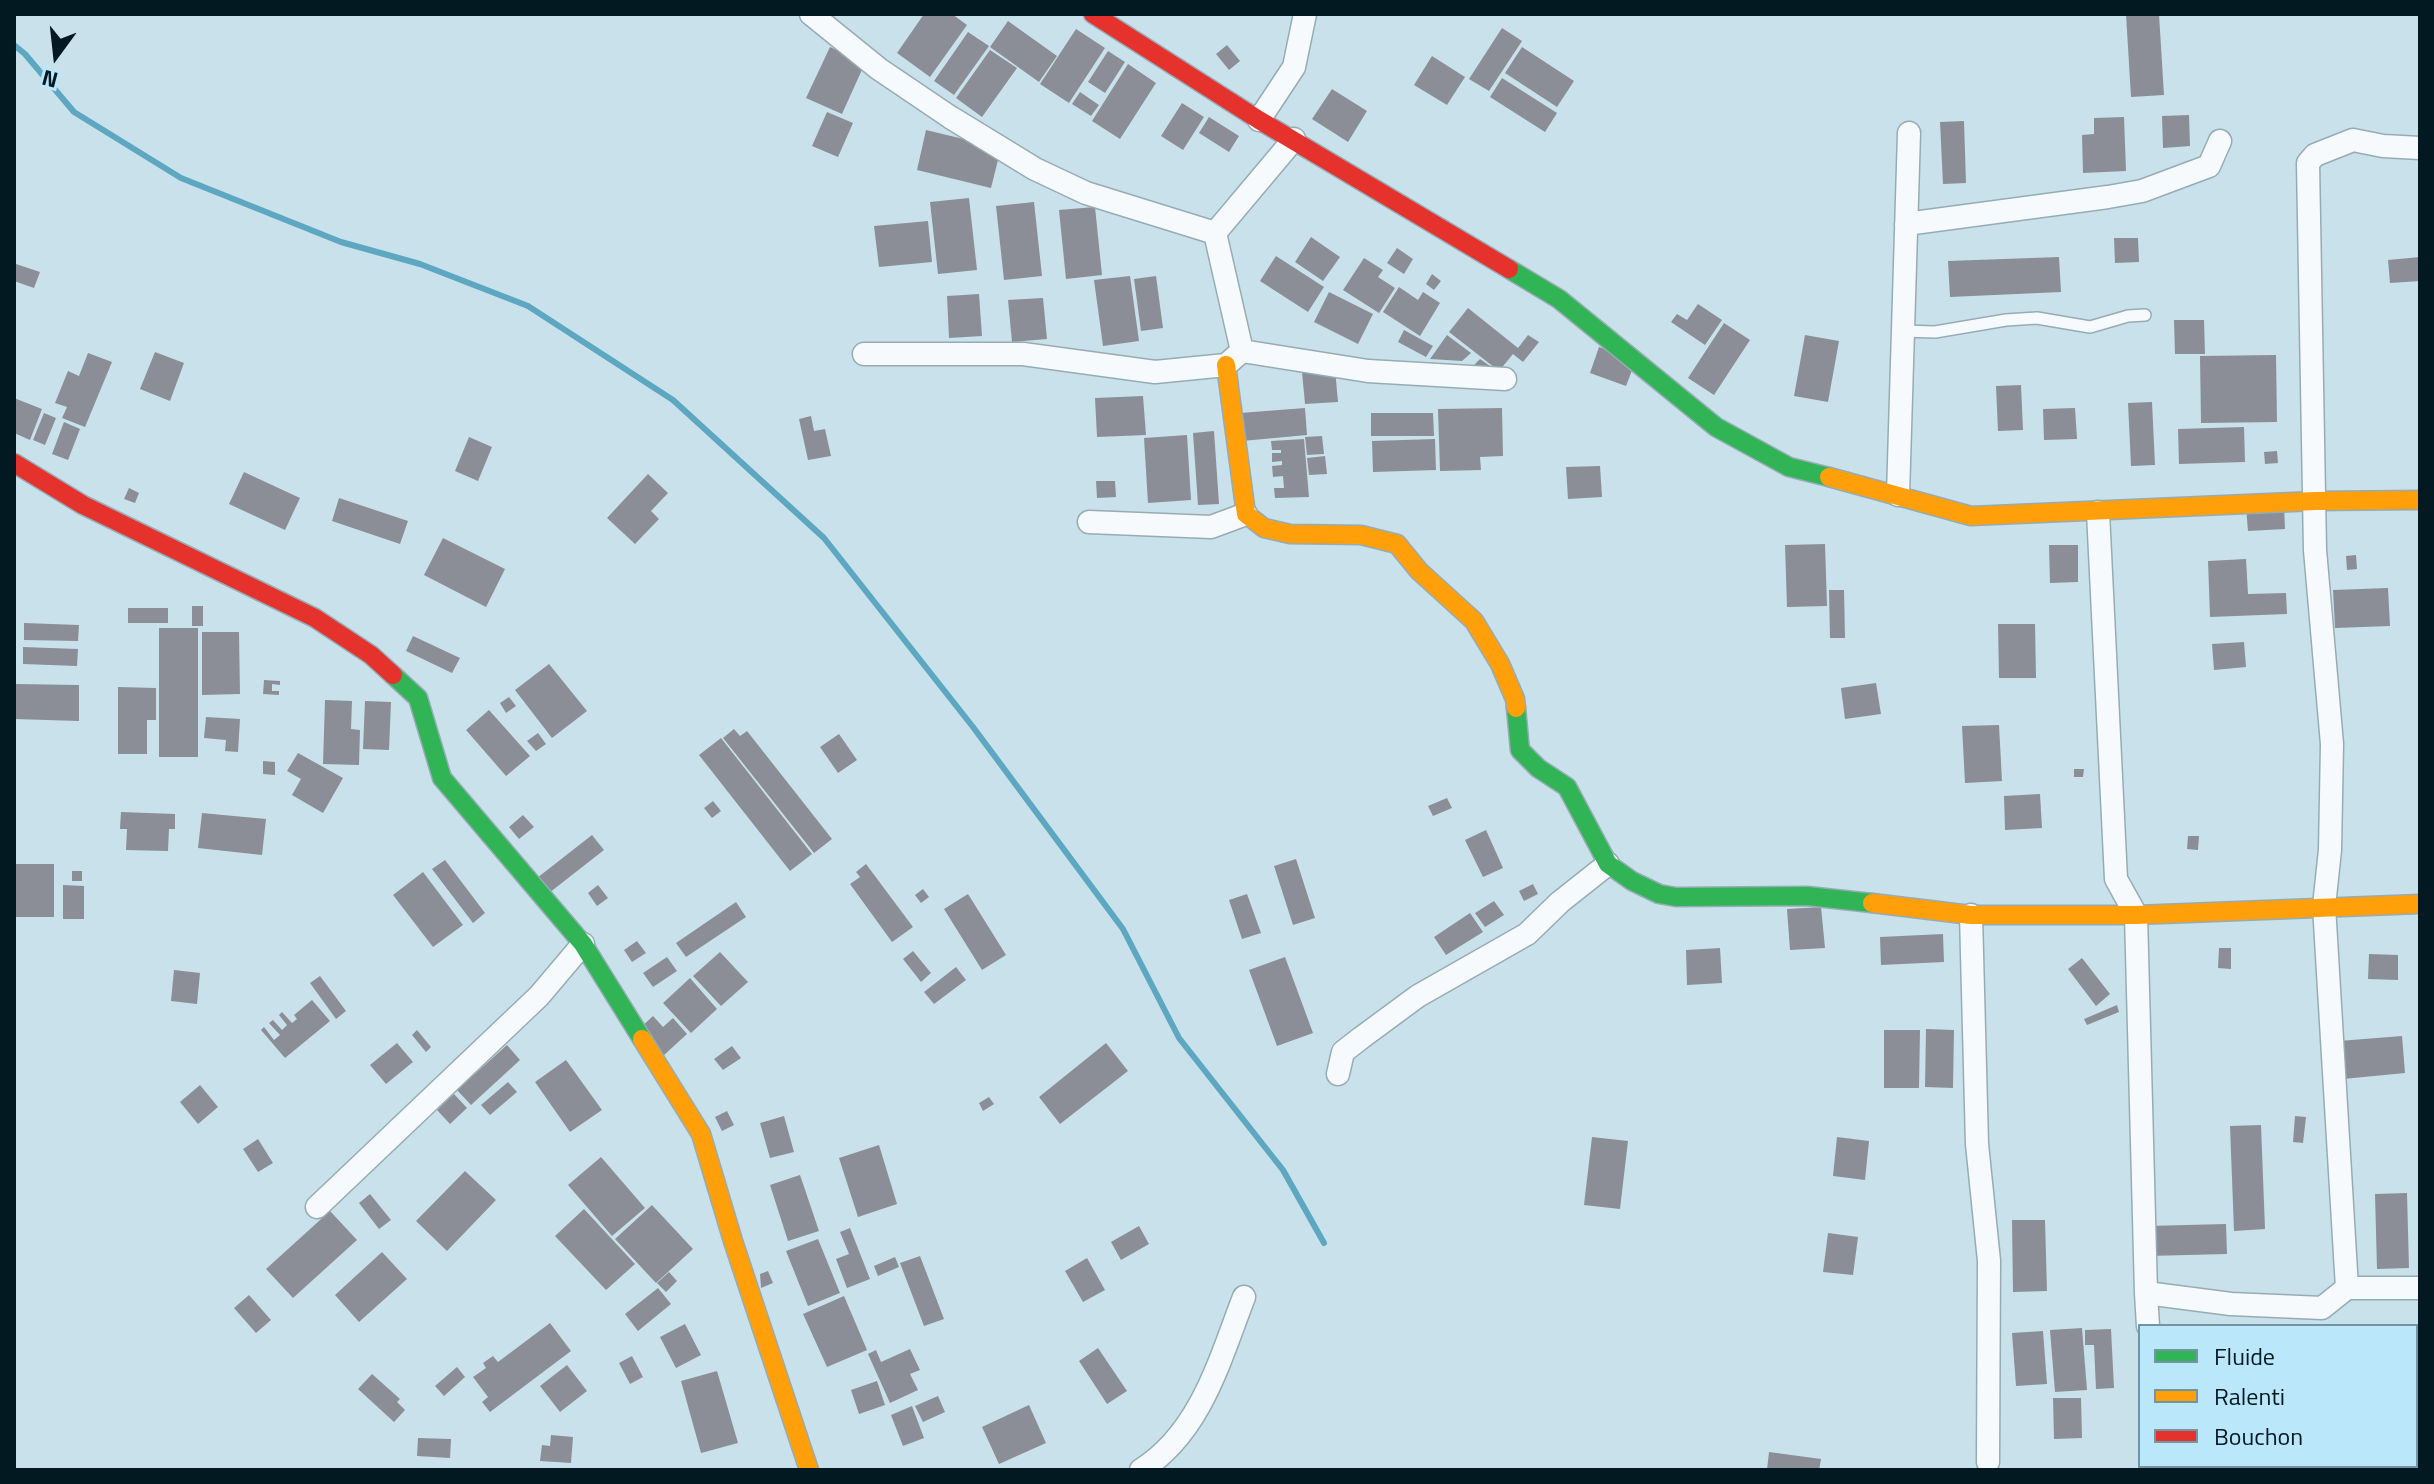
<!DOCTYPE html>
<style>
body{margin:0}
#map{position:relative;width:2434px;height:1484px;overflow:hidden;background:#c9e1eb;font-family:"Titillium Web",sans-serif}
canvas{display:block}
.frame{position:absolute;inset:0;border:16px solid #031922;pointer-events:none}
.legend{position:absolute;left:2138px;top:1324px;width:280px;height:144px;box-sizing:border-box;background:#bae7fa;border:2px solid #7195a4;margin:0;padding:10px 14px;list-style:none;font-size:24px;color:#031922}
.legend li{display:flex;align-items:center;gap:16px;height:40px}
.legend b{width:40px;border:2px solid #7195a4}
.north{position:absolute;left:16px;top:16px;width:80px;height:80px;-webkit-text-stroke:6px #bae7fa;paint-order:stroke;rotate:195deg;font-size:22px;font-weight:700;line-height:32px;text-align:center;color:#031922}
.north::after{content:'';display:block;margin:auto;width:28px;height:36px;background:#031922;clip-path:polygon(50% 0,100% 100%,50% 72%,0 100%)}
</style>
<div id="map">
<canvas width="2434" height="1484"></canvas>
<div class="frame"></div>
<ul class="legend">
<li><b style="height:10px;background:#30b455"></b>Fluide</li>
<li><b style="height:10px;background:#ff9f0a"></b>Ralenti</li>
<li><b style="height:10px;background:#e5322d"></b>Bouchon</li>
</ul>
<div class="north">N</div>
</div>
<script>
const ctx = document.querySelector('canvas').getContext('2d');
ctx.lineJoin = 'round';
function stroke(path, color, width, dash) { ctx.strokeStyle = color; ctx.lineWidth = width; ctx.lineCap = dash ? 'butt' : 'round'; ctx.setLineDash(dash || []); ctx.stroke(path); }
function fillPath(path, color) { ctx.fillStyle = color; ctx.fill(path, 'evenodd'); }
stroke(new Path2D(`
 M14,45l11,9 49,58 107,66 160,64 79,22 108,42 145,94 151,138 149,189 150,202 56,109 104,132 41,73`), '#5da7c1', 6);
fillPath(new Path2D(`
 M924,14h28l15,11 -37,52 -33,-24z
 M2126,14h33l5,81 -33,2z
 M1008,21l49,35 -18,26 -49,-35z
 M1502,28l20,13 -33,50 -20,-12z
 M1076,29l29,19 -36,55 -29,-19z
 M968,32l21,14 -35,49 -20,-14z
 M1227,45l13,16 -11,9 -13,-16z
 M830,47l35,16 -23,51 -36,-16z
 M1522,47l52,34 -17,26 -52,-34z
 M990,50l27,18 -35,49 -26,-19z
 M1108,51l17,11 -20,31 -17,-11z
 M1432,56l33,21 -18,28 -33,-20z
 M1128,64l28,19 -36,56 -28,-18z
 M1502,78l55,35 -12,19 -55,-35z
 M1332,89l35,22 -19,31 -36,-23z
 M1080,92l19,13 -8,11 -19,-12z
 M1182,103l22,14 -21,33 -22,-14z
 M827,112l26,11 -15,34 -26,-11z
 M2189,115l1,31 -27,2 -1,-32z
 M1209,117l30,19 -10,16 -30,-19z
 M2124,117l2,54 -43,2 -1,-38 12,-1v-16z
 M1964,121l2,62 -23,1 -3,-62z
 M926,130l75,18 -10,40 -74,-18z
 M969,198l8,72 -39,4 -8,-72z
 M1034,202l8,74 -38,4 -8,-74z
 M1095,207l7,68 -36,4 -7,-69z
 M928,221l4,41 -53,5 -5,-41z
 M1311,237l29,20 -17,24 -28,-19z
 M2114,238h24l1,24 -24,1z
 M1397,248l16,11 -9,15 -17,-11z
 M1276,256l48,31 -16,25 -48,-31z
 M2059,257l2,35 -111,5 -2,-36z
 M2420,257v24l-30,2 -2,-23z
 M1364,258l19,12 -5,7 17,11 -16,25 -36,-23z
 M16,264l24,8 -6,16 -20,-7z
 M1432,274l9,7 -7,9 -8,-6z
 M1130,276l9,65 -36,5 -9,-66z
 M1156,276l7,52 -22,3 -7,-52z
 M1399,287l19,13 5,-8 17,11 -20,33 -37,-24z
 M1329,292l44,22 -15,30 -44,-22z
 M979,294l3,42 -33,2 -2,-42z
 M1043,298l4,41 -35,3 -4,-42z
 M1698,304l24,16 -17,25 -34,-23 6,-8 10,6z
 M1468,308l50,40 10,-13 11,7 -16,20 -10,-8 -14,17 -50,-39z
 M2174,320h30l1,34h-30z
 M1724,323l26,17 -36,55 -26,-17z
 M1404,330l29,16 -7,11 -28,-15z
 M1447,335l24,18 -9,8 -32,-2z
 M1805,335l34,6 -11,61 -34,-6z
 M1599,347l37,13 -10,26 -36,-13z
 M155,352l29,11 -14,38 -30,-12z
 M88,353l24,9 -27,65 -23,-9 5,-11 -12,-4 13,-32 11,5z
 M2276,355l1,67 -76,1 -1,-67z
 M1480,359l17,12 -27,-2z
 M1335,369l3,33 -33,2 -3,-32z
 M2021,385l2,45 -25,1 -2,-45z
 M1143,396l3,39 -49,2 -2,-39z
 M14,398l28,11 -12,31 -16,-7z
 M2152,402l3,63 -24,1 -3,-63z
 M1305,408l2,27 -65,6 -2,-28z
 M1502,408l1,48 -23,1 1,13 -41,1 -2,-62z
 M2075,408l2,31 -33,1 -1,-31z
 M44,413l12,5 -11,27 -12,-5z
 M1371,413h62l1,23h-63z
 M811,416l3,15 11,-2 6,27 -23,4 -9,-41z
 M64,422l16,7 -12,31 -16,-6z
 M2244,427l1,35 -66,2 -1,-35z
 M1214,431l5,73 -21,1 -5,-72z
 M1187,435l4,65 -43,3 -4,-65z
 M1322,436l2,18 -17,1 -2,-18z
 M469,437l23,10 -14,34 -23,-10z
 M1304,439l5,58 -34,1 -1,-10h10l-1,-12 -10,1 -1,-11 10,-1v-4l-10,1v-9h9v-3h-9l-1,-9z
 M1435,439l1,31 -63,2 -1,-31z
 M2277,451l1,12 -13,1 -1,-12z
 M1325,456l2,18 -18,1 -2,-17z
 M1600,466l2,31 -34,2 -2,-32z
 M244,472l56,26 -15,32 -56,-26z
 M648,474l20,19 -17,18 8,8 -24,25 -28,-26z
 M1096,481h19l1,16 -19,1z
 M129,488l10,5 -4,10 -11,-4z
 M339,498l69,23 -8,23 -68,-23z
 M2284,505l1,24 -37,2 -2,-24z
 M443,538l62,31 -19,38 -62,-32z
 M1825,544l2,62 -40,1 -2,-62z
 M2049,545h29v37l-28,1z
 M2356,555l1,14 -10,1 -1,-14z
 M2246,559l2,35 38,-1 1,21 -77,3 -2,-56z
 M2388,588l2,38 -55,2 -2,-38z
 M1829,590h15l1,48h-15z
 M192,606h11v20h-11z
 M128,608h40v15h-40z
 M24,623l55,2 -1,16 -54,-1z
 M1998,624h37l1,54h-37z
 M159,628h39v129h-39z
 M202,632h37l1,62 -38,1z
 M413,636l47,22 -8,15 -46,-22z
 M2244,642l2,25 -32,3 -2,-26z
 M23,647l55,2 -1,17 -54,-2z
 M549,664l38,47 -35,27 -37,-48z
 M264,680l16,1v4l-8,-1v7h7v4l-16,-1z
 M1876,683l5,31 -36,5 -4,-31z
 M15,684l64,1v36l-65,-2z
 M118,687l38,1v32h-9v34h-29z
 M509,697l7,9 -10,7 -6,-10z
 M325,700l27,1 -1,28 9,1 -1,35 -36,-1z
 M365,701l26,1 -2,48 -26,-1z
 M489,710l41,46 -24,20 -40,-46z
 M206,717l34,2 -2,33 -13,-1 1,-11 -22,-2z
 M1999,725l3,56 -37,2 -3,-57z
 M734,729l6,7 7,-5 85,108 -18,14 -91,-115z
 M538,733l8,11 -10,7 -9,-10z
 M839,734l18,26 -19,13 -18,-26z
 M721,738l91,116 -22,17 -91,-116z
 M298,753l45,25 -20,35 -31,-18 9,-16 -14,-8z
 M263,761l12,1v13l-12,-1z
 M2074,769h10l-1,8h-9z
 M2040,794l2,34 -37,2 -1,-34z
 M1447,798l5,10 -19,8 -5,-10z
 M713,801l8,10 -9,7 -8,-10z
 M121,812l54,2v15h-6l-1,22 -42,-1 1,-21h-7z
 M202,813l64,6 -4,36 -64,-7z
 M523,815l11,12 -15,12 -10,-12z
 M1486,830l17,38 -20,9 -18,-37z
 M592,835l12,15 -55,43 -12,-15z
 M2188,836h11l-1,14 -11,-1z
 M1296,859l19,59 -22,7 -19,-59z
 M445,860l40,53 -12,10 -41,-54z
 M14,864h40v53h-40z
 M866,864l47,63 -21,15 -42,-58 10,-7 -4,-5z
 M72,871h10v10h-10z
 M423,872l40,53 -30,22 -40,-52z
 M1533,884l5,10 -14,7 -5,-10z
 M63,885l21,1v33h-21z
 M598,885l10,13 -11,8 -9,-13z
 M923,889l6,8 -8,6 -6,-8z
 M968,894l38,61 -24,15 -38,-61z
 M1247,894l14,39 -19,6 -13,-39z
 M1494,901l10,14 -19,12 -10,-14z
 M736,902l10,15 -60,40 -10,-14z
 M1821,907l4,41 -35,2 -3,-41z
 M1470,913l13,19 -37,23 -12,-18z
 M1943,934l1,28 -63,3 -1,-28z
 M637,941l9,12 -14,9 -8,-12z
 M1720,948l2,35 -35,2 -1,-35z
 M2219,948h12v21l-13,-1z
 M913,951l18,22 -10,9 -18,-23z
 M720,952l28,30 -27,24 -28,-30z
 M2369,954l29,1v25l-30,-1z
 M667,957l10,14 -24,16 -10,-14z
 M1285,957l28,76 -36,13 -28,-76z
 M2082,958l28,36 -14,12 -28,-37z
 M956,967l10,13 -32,24 -10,-12z
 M174,970l26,3 -3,31 -26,-3z
 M320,976l26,35 -10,8 -26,-36z
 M690,978l27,31 -26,24 -28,-30z
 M312,1000l18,21 -45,37 -24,-28 3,-3 10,13 6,-5 -11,-12 4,-3 9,10 5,-5 -8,-10 3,-3 10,11 5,-4 -3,-4z
 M2117,1005l2,7 -32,13 -3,-6z
 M653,1016l10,11 10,-9 14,16 -24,22 -24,-27z
 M1926,1029l28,1 -1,58 -28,-1z
 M417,1030l14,17 -5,5 -14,-17z
 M1884,1030h36l-1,58h-35z
 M2402,1036l3,37 -62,6 -4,-38z
 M397,1043l16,19 -27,22 -16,-19z
 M1106,1043l22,28 -68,53 -21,-27z
 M507,1045l13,15 -49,45 -14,-15z
 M732,1046l9,12 -18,12 -9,-11z
 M566,1060l36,50 -32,22 -35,-50z
 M508,1082l9,10 -27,23 -9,-10z
 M200,1085l18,22 -20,17 -18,-22z
 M454,1094l13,14 -17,16 -13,-14z
 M989,1097l5,7 -11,7 -4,-8z
 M727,1111l7,14 -12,6 -7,-14z
 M784,1116l10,36 -24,6 -10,-35z
 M2295,1116l11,1 -3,26 -10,-1z
 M2261,1125l4,104 -31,2 -4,-105z
 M1592,1137l36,4 -8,68 -36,-4z
 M1837,1137l32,4 -4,39 -32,-4z
 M258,1139l15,24 -15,9 -15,-23z
 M879,1145l18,59 -39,13 -19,-59z
 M601,1157l44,51 -33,28 -44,-51z
 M465,1171l31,29 -49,51 -31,-30z
 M800,1175l19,56 -31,10 -18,-56z
 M2407,1193l2,75 -32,1 -2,-75z
 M370,1194l21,26 -12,9 -20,-26z
 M652,1205l41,44 -37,34 -41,-44z
 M584,1209l51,55 -29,26 -51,-54z
 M330,1211l27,29 -64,58 -27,-29z
 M2012,1220h33l2,71 -34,1z
 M2226,1224l1,30 -79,2 -1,-30z
 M1139,1226l10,18 -28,16 -10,-18z
 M850,1228l20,51 -23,9 -11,-29 13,-5 -9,-22z
 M1828,1233l30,4 -5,38 -30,-3z
 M818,1239l22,54 -32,13 -22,-55z
 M382,1252l25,27 -48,43 -24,-27z
 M920,1256l24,63 -20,7 -24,-63z
 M895,1257l4,10 -21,9 -4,-10z
 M1087,1258l18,32 -22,12 -18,-31z
 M768,1271l5,12 -12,5 -1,-14z
 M669,1272l8,9 -11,11 -9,-9z
 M658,1288l13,16 -33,27 -13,-17z
 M249,1295l22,25 -15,13 -22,-25z
 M844,1296l23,54 -40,17 -24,-53z
 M550,1323l21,28 -81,61 -8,-10 6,-5 -15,-20 13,-9 -3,-5 10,-7 5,6z
 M685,1324l16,31 -25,13 -16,-31z
 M2082,1328l5,62 -32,2 -5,-62z
 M2111,1329l3,59 -18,1 -2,-44h-9v-15z
 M2043,1331l4,53 -31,2 -4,-53z
 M1098,1348l29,43 -20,13 -28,-43z
 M910,1349l10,21 -10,4 8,16 -28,13 -22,-49 8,-4 5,12z
 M632,1356l11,21 -13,7 -11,-21z
 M567,1365l20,26 -27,21 -20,-26z
 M457,1367l8,10 -21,19 -9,-10z
 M717,1371l21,72 -37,10 -20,-72z
 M372,1374l28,25 -3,3 8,8 -11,12 -36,-33z
 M877,1381l8,24 -26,9 -8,-24z
 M938,1396l7,16 -22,10 -8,-16z
 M2053,1398h28l1,40 -28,1z
 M1029,1405l17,38 -47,21 -17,-37z
 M912,1406l12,32 -21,8 -12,-31z
 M551,1435l22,2 -2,26 -31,-2 2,-16 8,1z
 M418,1438l33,1 -1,19 -33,-2z
 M1769,1452l52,7 -2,11h-52z`), '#8b8e97');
const lane = new Path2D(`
 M1903,331l32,1 71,-12 31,-2 53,9 38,-11 17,-1`);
const street = new Path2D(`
 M811,14l68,55 71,48 85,52 51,24 129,40 79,-94
 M1259,120l35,-53 11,-53
 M1906,224l202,-27 34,-6 67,-25 11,-25
 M1215,233l27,118
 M1242,351l126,20 137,8
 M864,354h159l132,18 71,-7 16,-14
 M1898,495l11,-362
 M2098,512l18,367 20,36 10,378 85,11 91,4 25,-20h73
 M1089,522l122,5 35,-13
 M1971,915l6,229 12,117 -1,201
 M1338,1074l5,-22 18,-14 57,-42 109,-62 33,-32 48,-38
 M317,1207l222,-211 44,-52
 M2347,1288l-23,-382 6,-56 2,-106 -17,-194 -7,-387 7,-8 38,-15 30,6 37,2
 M2146,1293l2,33
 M2157,1466v4
 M1141,1470c60,-38 79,-111 103,-173`);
const fast = new Path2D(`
 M1509,269l50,30 157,128 73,40 40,10
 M393,675l25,23 24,80 141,166 59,95
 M1516,708l4,42 18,18 29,19 41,77 24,17 27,13 17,3 131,-1 65,7`);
const slow = new Path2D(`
 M1226,365l20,149 18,14 26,6 71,1 36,9 22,27 55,50 26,43 15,35 1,9
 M1829,477l142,39 345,-15 104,-1
 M1872,903l99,12h165l284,-11
 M642,1039l59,95 32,107 76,229`);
const jam = new Path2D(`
 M1093,14l166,106 250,149
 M14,463l69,42 232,113 56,37 22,20`);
stroke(lane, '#96acb5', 14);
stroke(street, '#96acb5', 25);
stroke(fast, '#96acb5', 21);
stroke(slow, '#96acb5', 21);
stroke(jam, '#96acb5', 21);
stroke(lane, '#f7fafc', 11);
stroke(street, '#f7fafc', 22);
stroke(fast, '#30b455', 18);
stroke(slow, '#ff9f0a', 18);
stroke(jam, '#e5322d', 18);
</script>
